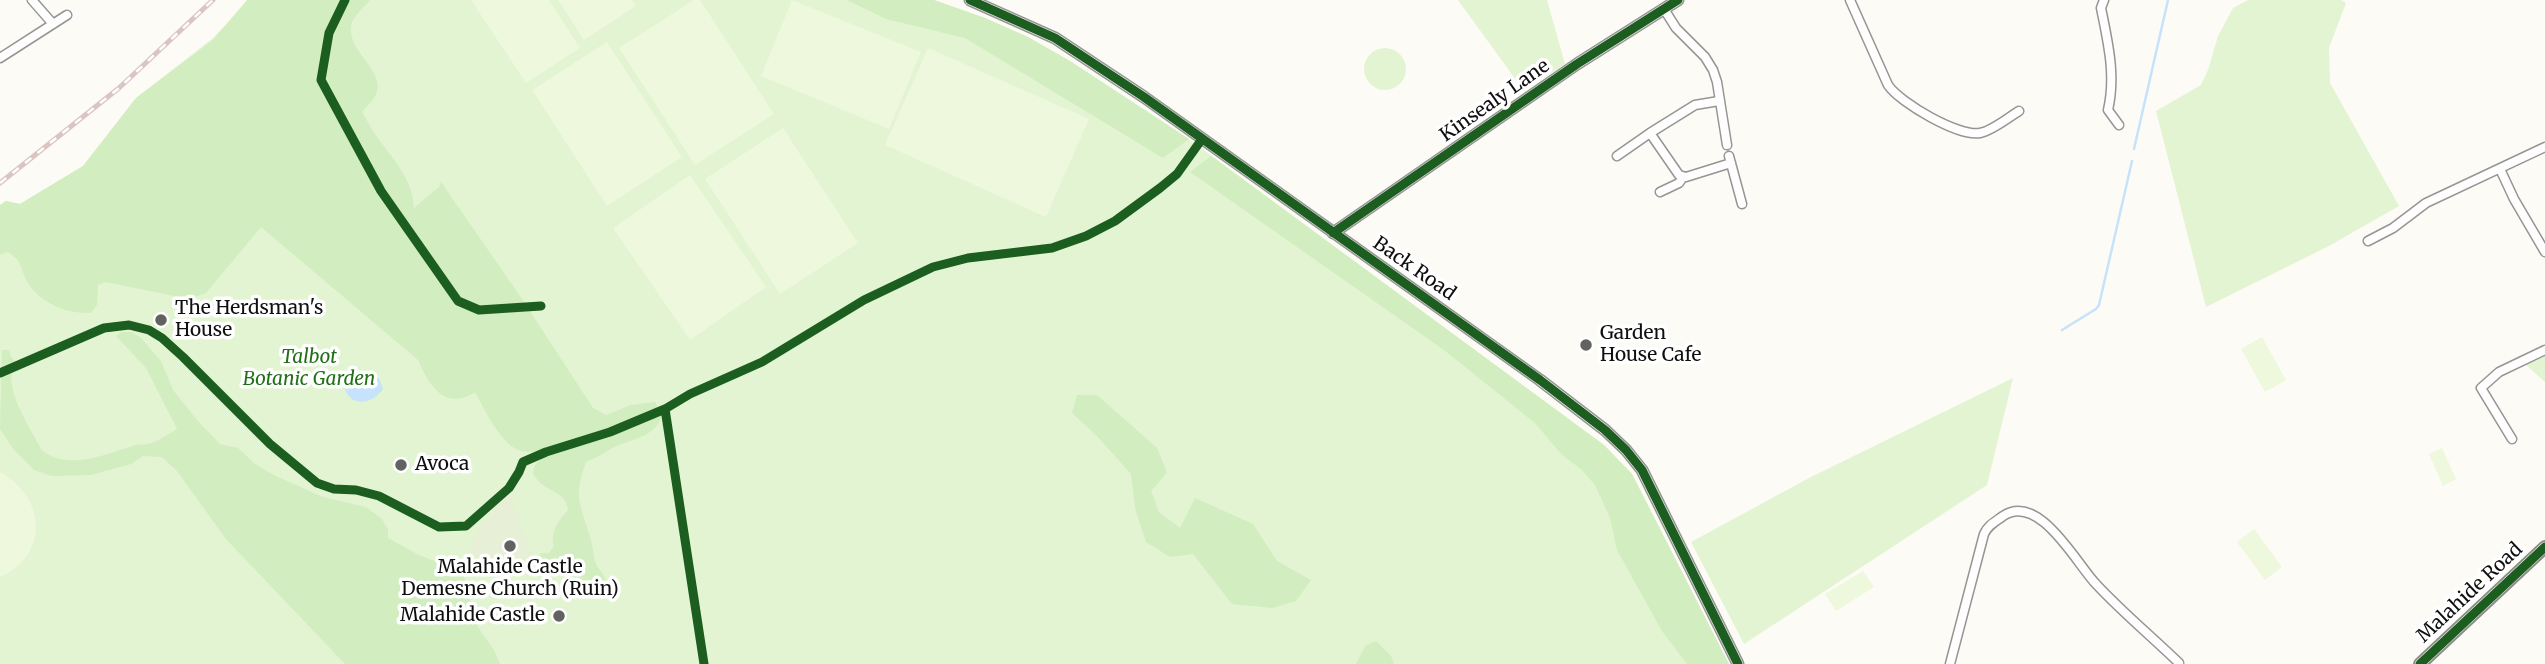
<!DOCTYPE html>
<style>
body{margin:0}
canvas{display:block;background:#fcfbf5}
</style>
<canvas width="2545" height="664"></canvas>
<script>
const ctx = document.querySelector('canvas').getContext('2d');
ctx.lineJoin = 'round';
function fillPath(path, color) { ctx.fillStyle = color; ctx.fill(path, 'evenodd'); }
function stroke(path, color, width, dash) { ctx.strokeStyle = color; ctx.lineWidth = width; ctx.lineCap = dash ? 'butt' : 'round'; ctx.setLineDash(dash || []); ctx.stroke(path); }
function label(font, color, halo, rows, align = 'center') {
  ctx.font = font + ' Merriweather,serif'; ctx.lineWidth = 7; ctx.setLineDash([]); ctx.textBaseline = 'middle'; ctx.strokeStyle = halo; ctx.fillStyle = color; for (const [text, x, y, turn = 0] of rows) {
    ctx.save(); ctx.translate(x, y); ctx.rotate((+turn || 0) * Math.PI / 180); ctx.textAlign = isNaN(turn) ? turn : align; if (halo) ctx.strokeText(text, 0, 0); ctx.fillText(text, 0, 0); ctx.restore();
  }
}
fillPath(new Path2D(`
 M249,0h685l51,18 43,19 42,24 119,78 415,306 28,29 97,190h-1729v-459l6,-4 14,3 63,-38 53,-68 77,-60z
 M1458,0h89l18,64 -41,27z
 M2248,0h93l5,3 -17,45 1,35 69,123 -70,40 -123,61 -50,-196 45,-26 7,-15 10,-34 15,-28z
 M1364 69a21 21 0 1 1 42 0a21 21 0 1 1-42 0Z
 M2545,355v27l-19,-17z
 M2013,378l-26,107 -243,159 -53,-102 118,-64z`), '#e3f4d2');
fillPath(new Path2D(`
 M247,0h123c-5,6 -15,15 -18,22 -9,28 35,48 24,72 -3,7 -10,13 -14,18 4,6 7,13 11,19 17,26 39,44 41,77l25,-21 2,-5 81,117 71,109 13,7 25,-10 24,-3 7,13c-6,22 -28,23 -45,31 -11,5 -20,12 -31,16 -13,36 -6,40 4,75 3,9 3,19 6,27 6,11 15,17 11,30l-21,3c-7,-9 -22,-20 -32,-24 -6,-3 -11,-3 -16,-7l-1,-7 4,-6h8l5,-7c-4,-15 4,-24 14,-36 -3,-22 -22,-15 -35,-36 1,-13 10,-16 18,-24 -11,0 -23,4 -33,0 -18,-8 -34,-41 -43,-58 -30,19 -45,-5 -57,-32l-157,-133 -55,66 -11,4 -11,1 -78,-16 -8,3 -1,20 -6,8c-23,1 -50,-9 -63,-30 -8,-14 -5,-23 -21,-31l-7,3v-50l6,-4 14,3 63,-38 53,-68 77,-58z
 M847,0h87l51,18 43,19 42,24 119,78 -26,19 -198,-120 -79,-19z
 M1211,156l393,289 28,29 97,190h-42l-25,-33 -45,-81 -7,-32 -15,-33 -14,-16 -19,-14 -27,-32 -91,-73 -254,-178z
 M122,332h9l9,5 21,24 12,29 24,30 23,24 18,4 17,16 21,12 47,21 43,10 15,11 7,11v9l31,17 42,16 5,10 9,42 19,27 6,14h-155l-119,-125 -49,-68 -15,-14 -19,-1 -12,8 -40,11 -39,1 -18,-6 -21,-21 -13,-20 2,-79h7l2,7 5,5c-16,23 14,65 25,87 25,24 67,4 95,-4 4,-1 7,0 11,-1 9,-1 21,-10 30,-15l-31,-61 -30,-32z
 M1077,395h20l60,53 10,25 -16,18 8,21 21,16 15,-30 58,26 24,37 34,19 -15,21 -24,7 -40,-4 -39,-50 -23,3 -24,-15 -11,-34 -4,-34 -35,-39 -24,-22z
 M1376,641l15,15 3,8h-38l9,-18z`), '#d2edbf');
fillPath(new Path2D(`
 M509,492l30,83c-26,0 -86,-1 -61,-45 8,-14 22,-25 31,-38z`), '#e7efd7');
fillPath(new Path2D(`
 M471,0h78l31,48 -54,35z
 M558,0h74l4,6 -52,34z
 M694,0h6l74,114 -79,51 -76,-117z
 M792,0l129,52 -32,77 -128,-53z
 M607,42l75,115 -75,49 -75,-116z
 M928,48l161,71 -43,98 -161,-72z
 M783,128l75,115 -78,51 -75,-115z
 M690,175l76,112 -76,53 -77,-112z
 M2262,337l24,43 -21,12 -24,-43z
 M2442,448l14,31 -13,7 -14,-32z
 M0,472c45,24 51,83 0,105z
 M2254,529l28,38 -17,13 -28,-38z
 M1863,571l11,16 -38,24 -11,-17z`), '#eef8dd');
fillPath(new Path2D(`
 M373,376l6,2 4,11c-11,16 -34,19 -39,-3l7,-6z`), '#c6e3fb');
stroke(new Path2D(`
 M2134,149l34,-149
 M2062,330l34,-21 3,-4 33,-144`), '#c6e3fb', 2.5);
const minor = new Path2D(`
 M32,0l21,24
 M1850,0l38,85c12,18 71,52 92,48 12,-2 29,-16 39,-22
 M2104,0l-3,8c7,35 15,67 7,102l11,15
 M1664,9l12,19 29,29 8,13 4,12 10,63
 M0,58l67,-43
 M1719,101l-24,4 -45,28 29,42 7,2 45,-14
 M1617,156l33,-23
 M1729,156l13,48
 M2500,169l14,30 31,53
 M1660,192l19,-9 4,-6
 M2368,241l25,-13 33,-25 119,-56
 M2512,439l-31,-51 18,-16 46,-22
 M1950,664l34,-130c4,-9 11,-12 19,-18 36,-24 73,47 93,68 25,27 55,52 83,79`);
const tertiary = new Path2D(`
 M970,0l85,38 89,59 396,283 65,50 21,20 16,20 96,194
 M1333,233l244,-169 101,-64`);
const secondary = new Path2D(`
 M2420,664l125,-117`);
stroke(minor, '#969593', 11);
stroke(tertiary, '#969593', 13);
stroke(secondary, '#8c8c89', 14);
stroke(minor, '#fffefe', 8);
stroke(tertiary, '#fffefe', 10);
stroke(secondary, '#f5f5eb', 10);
const rail = new Path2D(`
 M0,183l119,-95 94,-88`);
stroke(rail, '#dbc5c3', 5);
stroke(rail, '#fff', 2.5, [8]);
stroke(new Path2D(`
 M345,0l-16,33 -8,47 60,111 77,110 21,9 62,-4
 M970,0l85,38 89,59 396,283 65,50 21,20 16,20 96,194
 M1333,233l244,-169 101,-64
 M0,373l104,-45 25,-3 20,5 13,8 21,19 87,87 47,39 17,6 22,1 23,6 60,31 27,-1 43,-38 10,-16 4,-10 23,-10 64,-20 55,-23 25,-15 72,-32 102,-62 69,-33 35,-9 84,-10 34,-12 29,-15 45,-33 17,-14 25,-35
 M665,409l39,255
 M2420,664l125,-117`), '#1b5e20', 9);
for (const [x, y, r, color] of [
 [161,320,7,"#626260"],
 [1586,345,7,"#626260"],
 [401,465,7,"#626260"],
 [510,546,7,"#626260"],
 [559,616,7,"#626260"]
]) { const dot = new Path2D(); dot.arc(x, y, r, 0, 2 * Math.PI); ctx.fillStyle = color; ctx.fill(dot); stroke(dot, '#fff', 2.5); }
label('19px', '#0f0f0f', '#fff', [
 ["Kinsealy Lane",1495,101,-35],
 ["Back Road",1414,269,35],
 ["Malahide Road",2470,593,-43]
]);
label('19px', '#0f0f0f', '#fff', [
 ["The Herdsman's",175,309],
 ["House",175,331],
 ["Garden",1600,334],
 ["House Cafe",1600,356],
 ["Avoca",415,465],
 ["Malahide Castle",510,568,"center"],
 ["Demesne Church (Ruin)",510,590,"center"],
 ["Malahide Castle",545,616,"right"]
], 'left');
label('italic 19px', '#217017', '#fff', [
 ["Talbot",309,358],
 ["Botanic Garden",309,380]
]);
</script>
